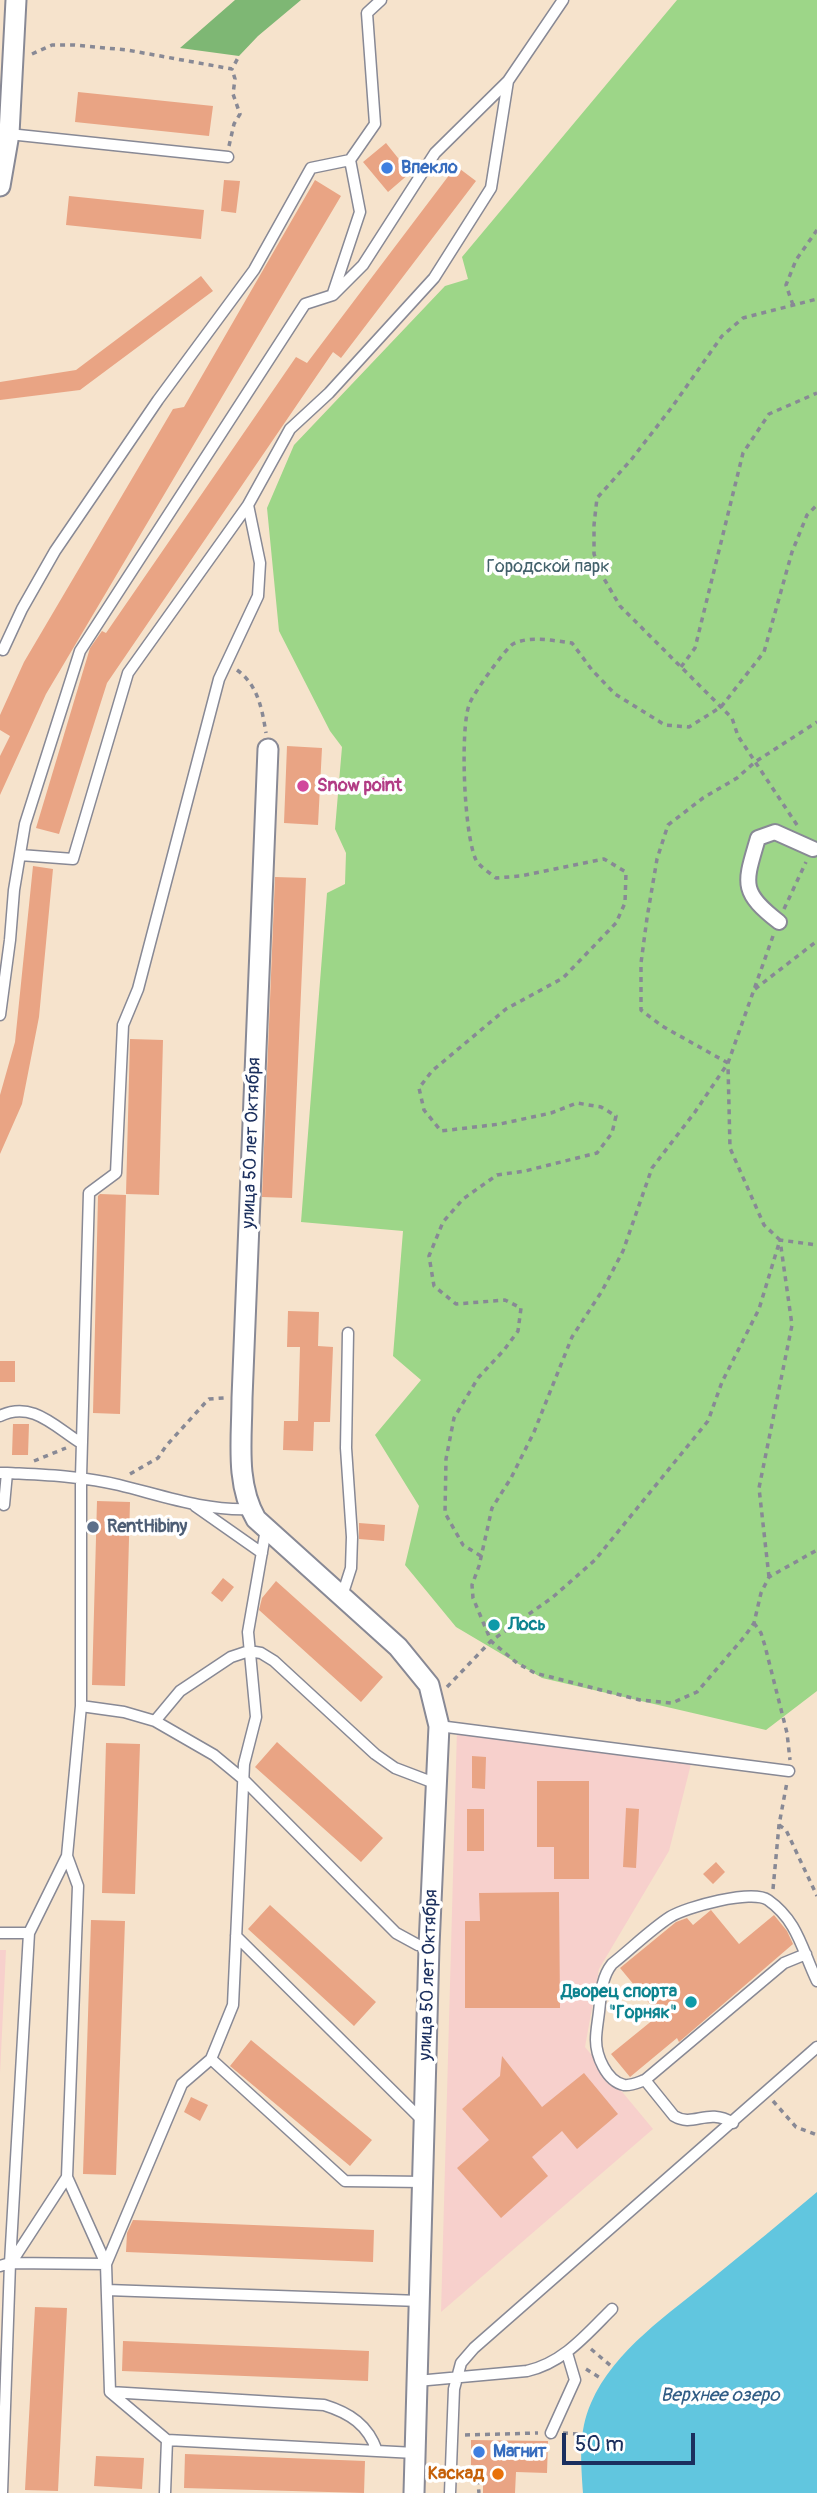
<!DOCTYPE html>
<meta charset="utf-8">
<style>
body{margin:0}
#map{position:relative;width:817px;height:2493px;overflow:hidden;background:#f6e3cc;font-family:Pangolin,sans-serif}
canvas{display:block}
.scale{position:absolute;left:562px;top:2433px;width:133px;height:32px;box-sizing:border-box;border:4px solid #1b2f5e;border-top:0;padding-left:9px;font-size:21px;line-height:24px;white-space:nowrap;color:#1b2f5e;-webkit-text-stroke:5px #fff;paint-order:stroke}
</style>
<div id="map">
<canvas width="817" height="2493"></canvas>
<div class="scale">50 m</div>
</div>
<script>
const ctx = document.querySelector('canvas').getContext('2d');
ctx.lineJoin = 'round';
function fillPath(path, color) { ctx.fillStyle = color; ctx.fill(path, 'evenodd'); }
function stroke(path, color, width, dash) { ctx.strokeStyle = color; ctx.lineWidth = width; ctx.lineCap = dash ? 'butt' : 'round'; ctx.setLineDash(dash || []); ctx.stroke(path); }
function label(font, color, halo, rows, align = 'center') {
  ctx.font = font + ' Pangolin,sans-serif'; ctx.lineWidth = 7; ctx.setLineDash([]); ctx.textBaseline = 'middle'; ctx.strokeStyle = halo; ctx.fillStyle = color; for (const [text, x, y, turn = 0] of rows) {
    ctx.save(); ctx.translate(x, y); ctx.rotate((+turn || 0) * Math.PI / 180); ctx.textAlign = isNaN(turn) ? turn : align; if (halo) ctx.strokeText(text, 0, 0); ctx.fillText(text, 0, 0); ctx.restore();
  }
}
fillPath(new Path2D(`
 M457,1729l234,35 -22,87 -70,118 -14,78 68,82 -212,183z
 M0,1950h6l-6,124z`), '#f7d0cc');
fillPath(new Path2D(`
 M677,0h140v1691l-51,39 -224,-52 -86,-51 -51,-62 14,-59 -44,-71 46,-55 -28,-24 10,-125 -102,-9 26,-329 18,-9 1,-31 -11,-24 7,-82 -12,-16 -51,-100 -12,-123 27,-63 151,-159 23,-7 -6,-22z`), '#9dd688');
fillPath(new Path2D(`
 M235,0h66l-43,36 -19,20 -59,-8z`), '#7eb774');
fillPath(new Path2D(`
 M817,2192v301h-234c-2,-31 -5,-61 8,-90 23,-53 79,-90 123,-126 34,-28 69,-56 103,-85z`), '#61c6df');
fillPath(new Path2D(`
 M78,92l135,14 -4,30 -134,-14z
 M386,143l24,30 -22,19 -25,-30z
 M456,166l20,15 -135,177 -8,-6 -226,331 -48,151 -23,-6 54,-180 12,-17 4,2 190,-276 11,6z
 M224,180l16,1 -4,32 -15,-2z
 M315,180l26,16 -295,498 -46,101v-39l10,-20 -10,-6v-15l24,-53 149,-253 11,-2z
 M69,196l135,14 -3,29 -135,-14z
 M201,276l12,15 -133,99 -80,10v-18l76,-12z
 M287,746l35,2 -4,77 -34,-2z
 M33,866l20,3 -14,148 -17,87 -22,50v-59l15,-53z
 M275,877l31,1 -14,320 -30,-1z
 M130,1039l33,1 -4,155 -33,-1z
 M100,1194l26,1 -6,219 -27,-1 5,-217z
 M288,1311l31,1 -1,34 15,1 -3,75h-16l-1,29 -30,-1 1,-29h14l2,-74h-13z
 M0,1361h15v21h-15z
 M13,1424h16l-1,31h-16z
 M97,1501l33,1 -5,184 -33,-1z
 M359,1523l26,2 -1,16 -25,-2z
 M223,1578l11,9 -12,15 -11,-9z
 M276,1581l107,96 -22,25 -102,-92 3,-12z
 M277,1742l106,96 -22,24 -106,-95z
 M106,1743l34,1 -5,150 -33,-1z
 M472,1756l14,1 -1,32 -13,-1z
 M537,1781h52v98h-35v-32h-17z
 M626,1808l13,1 -3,59 -13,-1z
 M467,1809h17v42h-17z
 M716,1862l9,10 -12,12 -10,-10z
 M559,1892l1,116h-95v-87h15l-1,-28z
 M270,1905l106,97 -22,24 -106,-97z
 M711,1910l28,34 35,-29 13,16 6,13 -114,98 -2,-4 -47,39 -19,-23 48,-39 -39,-47 56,-46 11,-4 6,7z
 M91,1920l34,1 -9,254 -33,-1z
 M251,2040l121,100 -22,26 -120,-100z
 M502,2056l40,51 42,-34 34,41 -41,35 -15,-18 -30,26 16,19 -47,42 -44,-50 32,-28 -27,-31 38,-33z
 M191,2097l17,8 -8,16 -16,-9z
 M133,2220l241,10 -1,32 -247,-10 1,-19z
 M35,2307l32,1 -9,183 -33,-1z
 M123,2341l246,10 -1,30 -246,-10z
 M471,2440l77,1 -1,32 -31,-1 -1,21h-32v-28h-12z
 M185,2454l180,7 -1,32 -180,-5z
 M96,2456l48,2 -2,31 -48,-3z`), '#e9a484');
const service = new Path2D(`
 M9,134l219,23
 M333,293l27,-81 -10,-52 25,-36 -8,-111 14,-13
 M3,650l19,-41 33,-58 103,-151 96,-130 57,-102 39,-8
 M20,855l53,4 55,-186 120,-168
 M0,1015l10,-75 4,-50 11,-66 55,-173 225,-347 28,-9 30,-30 72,-112 73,-72 55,-81
 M0,1416c32,-16 55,11 81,27
 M0,1473h7l-3,32
 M7,1473c38,2 75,3 112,12 45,11 85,26 132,24
 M195,1506l67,47
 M342,1596l9,-28 1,-31 -6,-89 2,-115
 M81,1706l43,6 31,9 59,34 29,24 153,154 22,12 11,1
 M155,1721l25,-30 51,-34 18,-6 12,2 13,8 101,93 20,14 42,16
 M439,1726l350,45
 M0,1933h29
 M236,1936l186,184
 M806,1954l-22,9 -139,117c-6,2 -14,6 -21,5 -18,-4 -28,-30 -28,-45 0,-9 2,-19 3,-28 2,-17 2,-34 13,-48 19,-15 38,-34 58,-47 16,-10 82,-28 98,-17 30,21 34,50 49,81
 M211,2059l134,122 79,1
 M645,2080l29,36c20,12 33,-9 59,7
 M11,2263l56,-86
 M0,2266l10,-3 96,1 -39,-87 11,-291 -11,-30
 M107,2290l313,11
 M417,2381l110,-10c36,-8 59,-36 85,-62
 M110,2392l214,13c26,8 44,20 53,46
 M551,2433l24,-53 -8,-27
 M167,2440l248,13
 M2,2493l8,-230 19,-330 38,-77 14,-150v-229l8,-284 27,-20 7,-148 15,-36 81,-310 39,-83 2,-33 -12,-58 42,-76 39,-36 105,-115 57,-90 17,-107
 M165,2493l2,-53 -57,-48 -4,-128 76,-180 29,-25 22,-54 11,-241 12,-47 -8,-85 18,-103
 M450,2493l4,-104 7,-26 13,-15 343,-301`);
const pedestrian = new Path2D(`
 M779,922c-40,-31 -34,-39 -21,-84l17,-6 38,17`);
const minor = new Path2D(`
 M0,186l9,-52 7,-134
 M268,749l-26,649c0,40 -7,85 14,121l142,128 31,38 10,41 -10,220 -15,547`);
stroke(service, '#888995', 13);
stroke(pedestrian, '#888995', 18);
stroke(minor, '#888995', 23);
stroke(new Path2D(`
 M32,54l20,-9h22l53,5 105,19 7,-13
 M229,146l5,-22 6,-10 -7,-20 2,-15 -3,-10
 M793,305l-7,-20 10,-25 21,-30
 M681,667l14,-19 48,-195 26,-39 48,-21
 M237,670c21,15 25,39 29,63
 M797,825l-59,-89 -6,-18 -112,-112 -17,-29 -9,-23v-29l3,-27 34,-38 41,-53 50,-71 21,-18 74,-19
 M784,909l22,-47
 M773,936l-45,127 -33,49 -43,56 -29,83 -21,40 -30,46 -38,95 -23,46 -19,30 -13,58 -7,19 1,13 18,43 26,22 18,10 105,27 32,3 25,-11 48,-56 9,-13 7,-30 8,-16 48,-27
 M755,989l62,-48
 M728,1063l-66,-37 -21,-16v-47l6,-45 10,-59 11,-34 35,-27 34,-20 18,-16 62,-40
 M34,1461l32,-13
 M130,1474l28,-16 8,-12 39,-43 4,-4 15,-1
 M481,1556l-18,-11 -18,-32 1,-54 8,-41 24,-40 26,-28 14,-19 3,-23 -16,-8 -49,4 -22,-18 -5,-30 14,-34 20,-23 34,-24 28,-4 72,-18 15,-20 4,-17 -15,-9 -24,-4 -26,10 -51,11 -59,7 -17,-21 -5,-22 13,-17 74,-62 57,-31 53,-55 9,-20 1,-31 -22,-13 -84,17 -24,2c-6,-5 -17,-12 -20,-18 -12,-25 -16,-129 -7,-155 3,-10 36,-56 44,-61 18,-9 41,-3 59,-1l20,27 23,24 50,31 24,2 32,-20 43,-55 28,-100 15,-37 10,-10
 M769,1577l-10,-89 33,-163 -12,-85 37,5
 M754,1623l7,10 4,13 22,87 3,27
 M447,1687l44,-46 62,-44 42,-37 113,-139 14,-39 37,-73 21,-69 -16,-15 -34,-77 -2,-83
 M779,1825l7,5 31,66
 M773,1889l6,-64 8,-43
 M773,2101l23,26 21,8
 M591,2349l20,17
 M586,2369l16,10
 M563,2433l15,1
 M465,2435l73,-2
 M464,2469l13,4 2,20`), '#888995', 3.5, [5, 5]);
stroke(service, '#fff', 10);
stroke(pedestrian, '#fff', 14);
stroke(minor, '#fff', 19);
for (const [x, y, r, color] of [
 [387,168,7,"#3f7fe0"],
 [303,786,7,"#d1479c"],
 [93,1527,7,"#5c6f8a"],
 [494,1625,7,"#0f9aa8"],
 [691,2002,7,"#0f9aa8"],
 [479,2452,7,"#3f7fe0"],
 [498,2474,7,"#e8710a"]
]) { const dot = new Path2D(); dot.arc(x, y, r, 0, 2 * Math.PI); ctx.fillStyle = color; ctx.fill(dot); stroke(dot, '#fff', 2.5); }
label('bold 18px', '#366cbe', '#fff', [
 ["Впекло",401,168],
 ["Магнит",493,2452]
], 'left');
label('18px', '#42616b', '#fff', [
 ["Городской парк",548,567]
]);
label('bold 18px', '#b23c85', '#fff', [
 ["Snow point",317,786]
], 'left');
label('18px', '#1b2f5e', '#fff', [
 ["улица 50 лет Октября",252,1143,-88],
 ["улица 50 лет Октября",429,1975,-88]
]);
label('bold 18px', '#4e5e75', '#fff', [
 ["RentHibiny",107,1527]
], 'left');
label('bold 18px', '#0d838f', '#fff', [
 ["Лось",508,1625],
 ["Дворец спорта",677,1992,"right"],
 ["\"Горняк\"",677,2013,"right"]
], 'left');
label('bold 18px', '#c56008', '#fff', [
 ["Каскад",484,2474]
], 'right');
label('italic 19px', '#305c85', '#fff', [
 ["Верхнее озеро",720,2396]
]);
</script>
